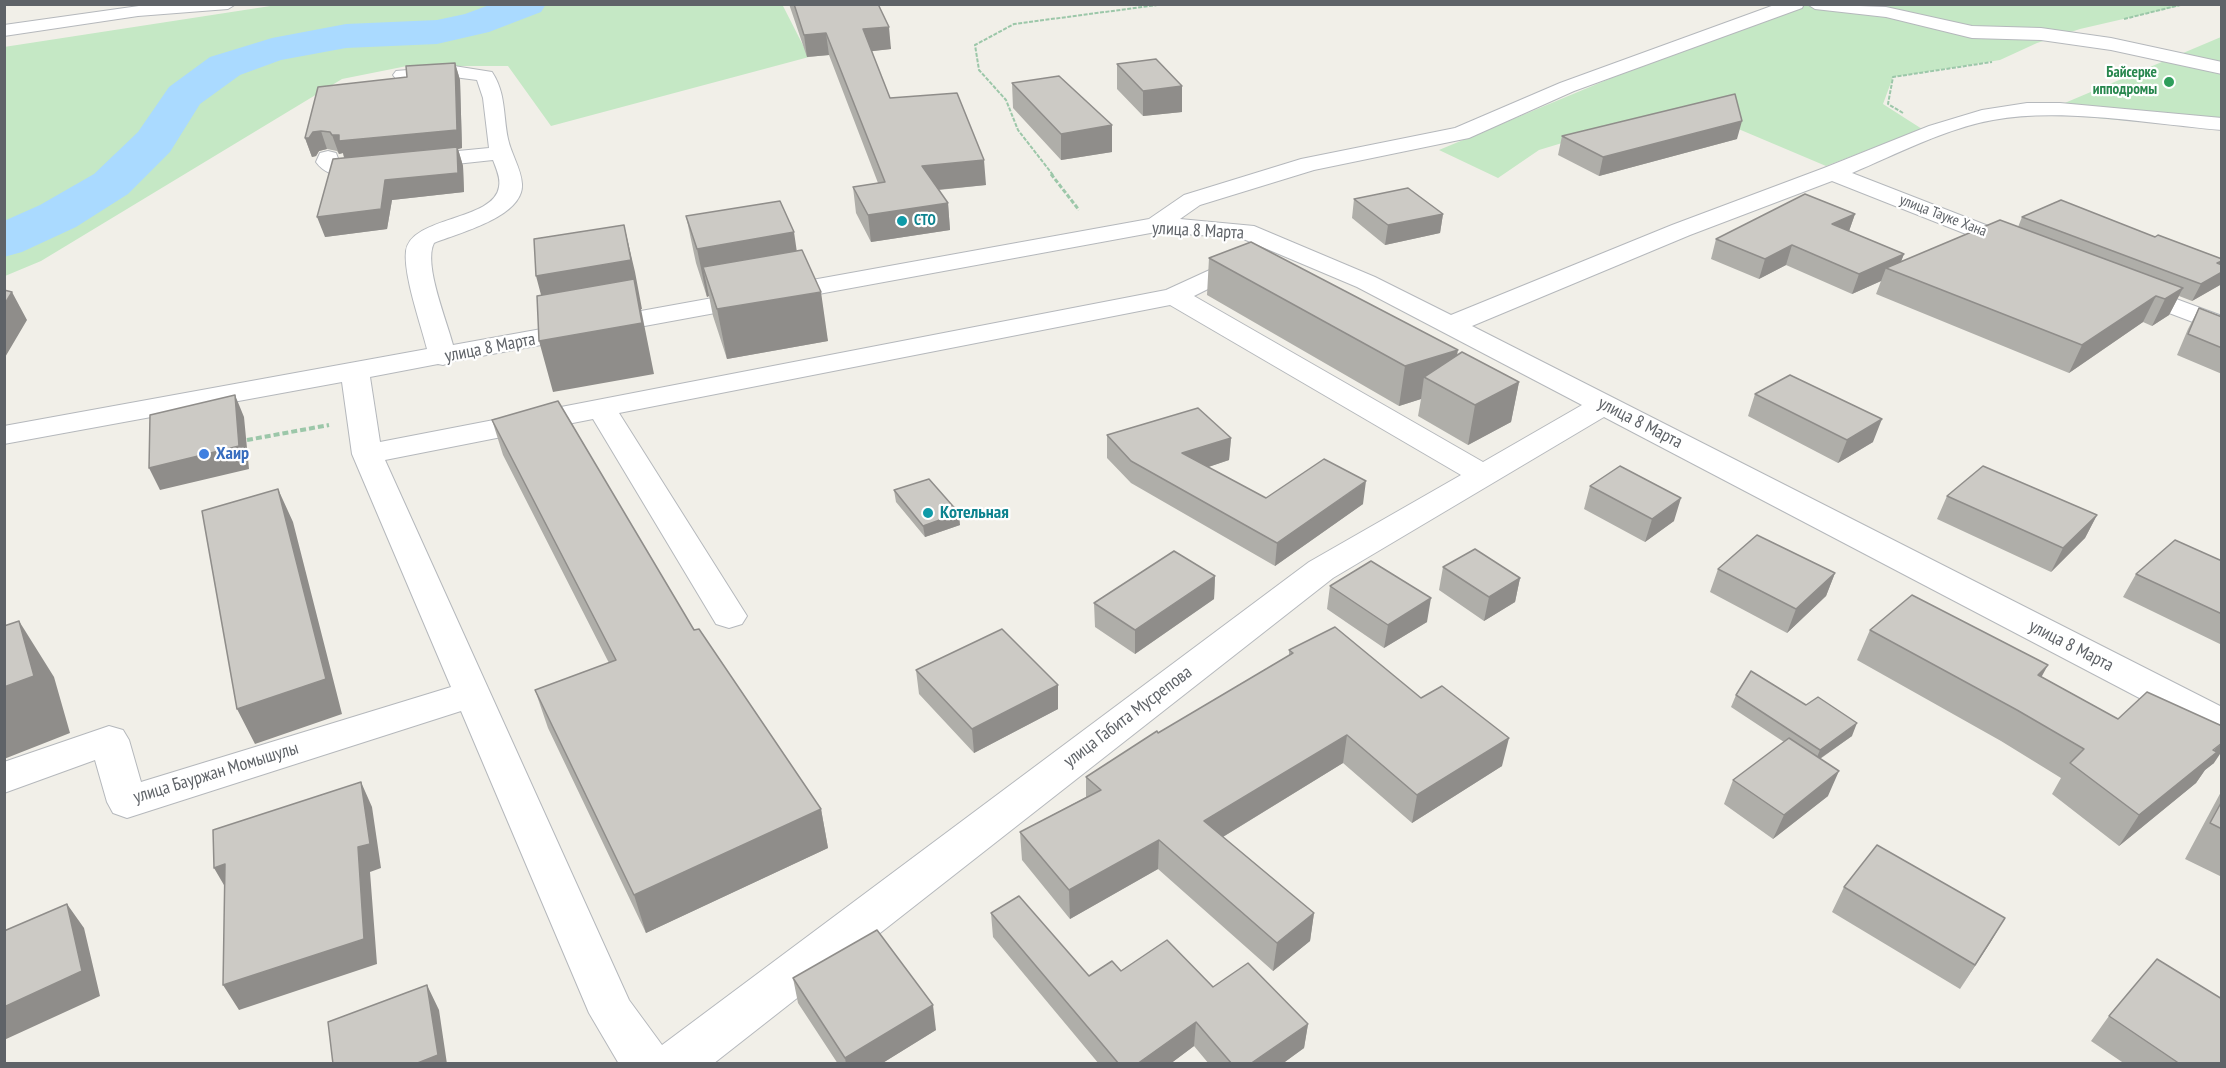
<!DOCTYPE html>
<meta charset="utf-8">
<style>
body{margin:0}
#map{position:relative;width:2226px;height:1068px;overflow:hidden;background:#f1efe8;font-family:"PT Sans Narrow",sans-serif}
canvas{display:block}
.frame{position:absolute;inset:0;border:6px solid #5f6368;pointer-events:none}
</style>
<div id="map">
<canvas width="2226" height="1068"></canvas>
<div class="frame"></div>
</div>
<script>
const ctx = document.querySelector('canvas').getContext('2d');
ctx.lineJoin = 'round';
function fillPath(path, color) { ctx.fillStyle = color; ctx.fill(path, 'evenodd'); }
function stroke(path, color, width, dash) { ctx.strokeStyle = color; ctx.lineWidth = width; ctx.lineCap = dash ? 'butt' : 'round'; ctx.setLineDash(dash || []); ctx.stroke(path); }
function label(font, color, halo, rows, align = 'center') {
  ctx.font = font + ' "PT Sans Narrow",sans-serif'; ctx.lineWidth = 4.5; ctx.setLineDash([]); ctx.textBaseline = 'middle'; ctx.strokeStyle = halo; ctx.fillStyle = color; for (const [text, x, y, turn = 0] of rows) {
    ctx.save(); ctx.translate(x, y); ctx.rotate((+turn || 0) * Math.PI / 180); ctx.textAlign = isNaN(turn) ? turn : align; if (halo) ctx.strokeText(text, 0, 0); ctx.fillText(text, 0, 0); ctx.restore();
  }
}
fillPath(new Path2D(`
 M782,4l27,53 -258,69 -43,-60h-101l-65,13 -301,182 -36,15 -1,-229 273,-42z
 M1786,5h398l-104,24 -43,14 -37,17 -107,17 -10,27 39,25 -96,37 -142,-60 -145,44 -41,28 -59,-28z
 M2221,37v92l-180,-16z`), '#c5e8c5');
fillPath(new Path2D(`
 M492,4h54l-5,8 -52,20 -52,12 -91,4 -65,12 -41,15 -40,29 -30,48 -42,42 -52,33 -54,25 -18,5v-36l36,-16 54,-31 44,-42 31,-45 41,-30 62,-19 74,-14 91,-4 28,-6z`), '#aadaff');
const minor = new Path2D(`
 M153,4h83l-8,5 -90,7 -134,20v-11z
 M1777,4h27l-2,4 -228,83 -105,47 -155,32 -114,35 -20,14 74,7 121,51 76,38 221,-90 152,-57 105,-42 53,-16 45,-7h33l162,15v12c-71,-6 -160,-23 -229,-10 -49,9 -96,34 -141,53l175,68 3,5 -3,5 -9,2 -9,-2 -177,-70 -142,54 -218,91 750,381v31l-14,-4 -604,-317 -271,161 -620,486h-94l-30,-51 -128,-302 -334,107 -14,-5 -6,-11 -12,-42 -91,33v-31l105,-36 14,4 6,10 12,42 310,-95 -99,-233 -10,-72 -338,62v-18l423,-77c-6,-24 -24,-75 -21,-98 5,-35 88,-30 93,-64 2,-9 -3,-19 -6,-27l-148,16c-13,-2 -21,-3 -29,-14l4,-9 8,-2 8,2 3,8 6,1 144,-14 -6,-50 -6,-18 -23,-3 -51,4 -7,-2 -3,-4 3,-4 58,-5 38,6c14,21 11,43 16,67 3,15 13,29 14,45 2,33 -64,49 -88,59 -11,21 13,78 19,102l696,-126 35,-24 117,-36 154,-31 105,-45zM1156,232l85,6 116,49 225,118 -99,57 -289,-166 64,-32 3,-5 -3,-5 -9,-2 -83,38 -786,152 -10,-65 68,-13 5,1 11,-4zM1170,305l291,170 -152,87 -647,483 -33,-45 -244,-540 208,-41 123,205 13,4 13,-4 5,-8 -128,-203z
 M1807,4l79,3 86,19 69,2 70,10 111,24v12l-111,-24 -70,-10 -69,-2 -86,-21 -71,-8z
 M2133,283l89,33v17l-98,-37 -4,-5 4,-5z`);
stroke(minor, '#b5b8bc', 2);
stroke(new Path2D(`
 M2124,19l60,-15
 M1903,113l-15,-9 5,-27 99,-15
 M1053,175l-35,-45 -12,-30 -27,-30 -4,-25 39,-21 151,-20`), '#9cc7a9', 2, [4, 1.5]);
stroke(new Path2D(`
 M1051,174l28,36`), '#9cc7a9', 3, [4.5, 2]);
stroke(new Path2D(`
 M247,440l82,-15`), '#9cc7a9', 4, [6, 3]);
fillPath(minor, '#fff');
fillPath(new Path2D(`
 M789,4h89l13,45 -20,2 19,47 96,87 -47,5 9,13 2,27 -79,12 -15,-29 -3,-26 25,-4 -49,-128 -22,2z
 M455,63l5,17 2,68 -4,1 5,17 1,26 -72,8 -5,29 -62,8 19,-79 -1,-5 -4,1 -2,-3 -10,-2 -8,2 -3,5 -4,1 -7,-19 102,-61z
 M1117,64l65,22v26l-39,4 -26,-27z
 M1012,83l100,42v27l-51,8 -48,-52z
 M1562,136l175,3 -138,37 -41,-21z
 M1354,199l89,15 -3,19 -55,12 -33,-27z
 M1855,214l-6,17 55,23 -3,7 117,-34 4,-10 133,20 67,22v22l-2,4 -28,16 -13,-5 -10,19 -17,11 -9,-4 -74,51 -193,-79 5,-13 -29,13 -66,-29 -27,14 -48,-20 5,-20z
 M686,216l111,35 31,90 -101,18 -14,-43 -4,-20 -2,1 -11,-34z
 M1209,258l248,97 62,27 -8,40 -43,23 -50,-29 3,-17 -22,7 -192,-111z
 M2199,308l23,9v57l-45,-19 11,-26z
 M1755,394l118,48 -35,21 -90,-47z
 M492,420l202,210 127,179 7,39 -182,85 -98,-205 -13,-38 74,-27 -106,-208z
 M1107,435l124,3 -2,22 -21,7 58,31 97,6 -88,62 -144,-83 -24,-25z
 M1590,486l84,35 -29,21 -61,-33z
 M894,490l66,35 -35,12 -29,-35z
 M1947,496l150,19 -12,23 -34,34 -114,-53z
 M2222,561v84l-99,-48 13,-23z
 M1443,567l77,11 -5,24 -31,19 -45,-31z
 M1718,569l117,4 -9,23 -39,37 -77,-41z
 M1215,576l-1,23 -79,55 -40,-27 -1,-24z
 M1330,586l97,36 -43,26 -57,-39z
 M1870,630l172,47 76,42 96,44 -9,7 -9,13 -77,63 -67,-52 9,-16 -60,-37 -144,-81z
 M1289,650l213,116 -90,57 -69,-60 -120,74 91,76 -4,28 -37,30 -115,-102 -88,50 -48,-59 -2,-28 66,-35v-20l72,-44 131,-77z
 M916,670l142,15v24l-84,44 -55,-59z
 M1736,695l116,41 -32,23 8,37 -55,43 -49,-35 9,-24 51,-38 -53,-35z
 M2222,790v87l-37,-18z
 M1844,887l161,31 -45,71 -128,-77z
 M991,913l98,63 32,-5 92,16 95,37 -4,24 -22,16h-73l-15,-18 -24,18h-71l-106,-127z
 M793,978l143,52 -55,34h-43l-40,-61z
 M2109,1016l113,48h-97l-34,-23z`), '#afaea9');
fillPath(new Path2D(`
 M889,27l2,22 -26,3 -2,-23z
 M826,33l3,22 -22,2 -3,-22z
 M455,63l5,17 2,68 -4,1 5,17 1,26 -72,8 -5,29 -62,8 -8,-20 28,-57 -2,-7 -4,1 -7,-19z
 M1182,86v26l-39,4v-25z
 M1742,121l-5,18 -138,37 4,-19z
 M1112,125v27l-51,8v-26z
 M321,131l6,18 -8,2 -3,5 -4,1 -7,-19 8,-6z
 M984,160l2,25 -62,6 -2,-25z
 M948,203l2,27 -79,12 -3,-27z
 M1443,214l-3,19 -55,12 3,-20z
 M1855,214l-7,20 -16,-10z
 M624,225l11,47 7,37h-1l13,65 -101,18 -14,-51 10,-16 -13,-49z
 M794,232l7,48 -98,-13 6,29 -2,1 -10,-48z
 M1792,245l-6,20 -27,14 6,-20z
 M1904,254l-7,18 -11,-4 -5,13 -29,13 7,-20z
 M2222,261v3l-6,11 6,-3v9l-2,4 -28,16 9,-17 16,-21z
 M2183,288l-14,27 -17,11 13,-27z
 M12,292l15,28 -23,39v-54z
 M821,292l7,49 -101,18 -10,-50z
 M2156,296l-13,26 -74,51 13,-28z
 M1458,350l-7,39 -27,-12 -3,22 -22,7 6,-40z
 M1519,382l-8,40 -43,23 7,-40z
 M235,395l9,22 5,52 -89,21 -11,-22z
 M1882,419l-9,23 -35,21 9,-23z
 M1231,438l-2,22 -47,16v-23z
 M1366,481l-3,23 -88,62 2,-23z
 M278,489l15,33 49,192 -87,30 -18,-35z
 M1681,498l-7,23 -29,21 7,-23z
 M959,513l1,12 -35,12 -2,-11z
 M2097,515l-12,23 -34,34 12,-24z
 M1835,573l-9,23 -39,37 9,-24z
 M1215,576l-1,23 -79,55v-24z
 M1520,578l-5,24 -31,19 5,-24z
 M1431,598l-4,24 -43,26 4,-23z
 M19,621l35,56 16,56 -66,26v-72z
 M2048,665l-17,31 7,-21z
 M1058,685v24l-84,44 -2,-24z
 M1857,723l-5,13 -37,26 5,-12z
 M1347,735l-4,28 -140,86 1,-28z
 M1509,738l-7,28 -90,57 5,-28z
 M2222,743v8l-8,12 -9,7 -9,13 -77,63 20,-31z
 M1839,771l-11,25 -55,43 11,-24z
 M361,782l11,25 9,61 -11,4 7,92 -138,46 -16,-25 135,-138z
 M821,809l7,39 -182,85 -12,-38z
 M1159,840l-1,29 -88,50 -1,-29z
 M225,864l3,28 -14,-24z
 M67,904l17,24 16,68 -96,44v-33z
 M1314,913l-4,28 -37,30 4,-28z
 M2005,918l-15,25 -30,46 15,-24z
 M427,985l12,25 8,54h-32z
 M933,1005l3,25 -55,34h-35l-1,-6z
 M1196,1022l-2,24 -24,18h-33z
 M1308,1024l-4,24 -22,16h-32z`), '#8f8d8a');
const building = new Path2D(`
 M794,4h84l11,23 -26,2 27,69 67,-5 27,67 -62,6 26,37 -80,12 -15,-28 32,-5 -59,-149 -22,2z
 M1156,59l26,27 -39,5 -26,-27z
 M455,63l2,67 -118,11v-6h-7l-2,-3 -9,-1 -8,1 -4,6h-4l13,-51 89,-10 -1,-11z
 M1059,76l53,49 -51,9 -49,-51z
 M1735,94l7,27 -139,36 -41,-21z
 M457,147l1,26 -73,7 -4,29 -64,8 16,-58z
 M1408,188l35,26 -55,11 -34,-26z
 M1805,194l50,20 -23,10 72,30 -45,20 -67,-29 -27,14 -49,-20z
 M2061,200l94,37 3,-2 64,24v2l-5,2 5,2v7l-21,12 -179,-67z
 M780,201l14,31 -97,17 -11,-33z
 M2000,220l183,68 -18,11 -9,-3 -74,49 -196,-77z
 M624,225l7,35 -95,16 -2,-37z
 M1251,242l207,108 -53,16 -196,-108z
 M802,250l19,42 -104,17 -14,-42z
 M634,279l8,44 -103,18 -2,-45z
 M4,290l8,2 -8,13z
 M2199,308l23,9v31l-34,-14z
 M1462,352l57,30 -44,23 -51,-28z
 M1790,375l92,44 -35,21 -92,-46z
 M235,395l4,51 -90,22 1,-53z
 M558,401l136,229 5,-1 122,180 -187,86 -99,-205 81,-30 -124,-240z
 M1198,408l33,30 -49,15 84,45 58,-39 42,22 -89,62 -146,-82 -24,-26z
 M1620,466l61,32 -29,21 -62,-33z
 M1983,466l114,49 -34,33 -116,-52z
 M929,479l30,34 -36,13 -29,-36z
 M278,489l48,190 -89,30 -35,-198z
 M1757,535l78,38 -39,36 -78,-40z
 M2175,540l47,21v53l-86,-40z
 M1475,549l45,29 -31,19 -46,-30z
 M1174,551l41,25 -80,54 -41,-27z
 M1371,561l60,37 -43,27 -58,-39z
 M1912,595l136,70 -10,10 80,44 29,-27 75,34v17l-9,7 4,2 -78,63 -69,-52 14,-14 -67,-39 -147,-80z
 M19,621l15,55 -30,11v-61z
 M1335,627l86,71 21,-12 67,52 -92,57 -70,-60 -143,86 110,92 -37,30 -118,-103 -90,50 -49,-58 81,-42 -15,-13 71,-46 1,2 135,-80 -4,-3z
 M1002,629l56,56 -86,44 -56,-59z
 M1751,671l55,34 12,-8 39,26 -37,27 -84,-55z
 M1789,738l50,33 -55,44 -51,-35z
 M361,782l9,62 -12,3 6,92 -141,46 2,-121 -11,4 -1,-38z
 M2222,801v28l-12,-6z
 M1877,845l128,73 -30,47 -131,-78z
 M1019,896l70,80 23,-15 9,10 46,-31 46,47 35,-24 60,61 -58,40h-18l-36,-42 -59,42h-18l-128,-151z
 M67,904l15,67 -78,36v-76z
 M877,930l56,75 -88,53 -52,-80z
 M2157,959l65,40v65h-42l-71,-48z
 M427,985l11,70 -23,9h-82l-5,-42z`);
fillPath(building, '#cccac5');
stroke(building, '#8f8d8a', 1.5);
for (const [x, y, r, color] of [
 [2169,82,6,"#2e9e5b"],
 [902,221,6,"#0f9aa8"],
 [204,454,6,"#3f7fe0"],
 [928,513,6,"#0f9aa8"]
]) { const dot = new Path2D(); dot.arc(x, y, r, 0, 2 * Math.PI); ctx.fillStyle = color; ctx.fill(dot); stroke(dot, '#fff', 2); }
label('bold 15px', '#27864d', '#fff', [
 ["Байсерке",2157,73],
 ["ипподромы",2157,90]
], 'right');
label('15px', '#5f6368', '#fff', [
 ["улица Тауке Хана",1943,216,21]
]);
label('bold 15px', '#0d838f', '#fff', [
 ["СТО",914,221]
], 'left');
label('18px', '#5f6368', '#fff', [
 ["улица 8 Марта",1198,231,3],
 ["улица 8 Марта",490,348,-11],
 ["улица 8 Марта",1640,423,27],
 ["улица 8 Марта",2071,646,27],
 ["улица Габита Мусрепова",1128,717,-37],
 ["улица Бауржан Момышулы",216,773,-17]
]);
label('bold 18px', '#366cbe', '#fff', [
 ["Хаир",216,454]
], 'left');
label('bold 18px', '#0d838f', '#fff', [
 ["Котельная",940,513]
], 'left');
</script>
